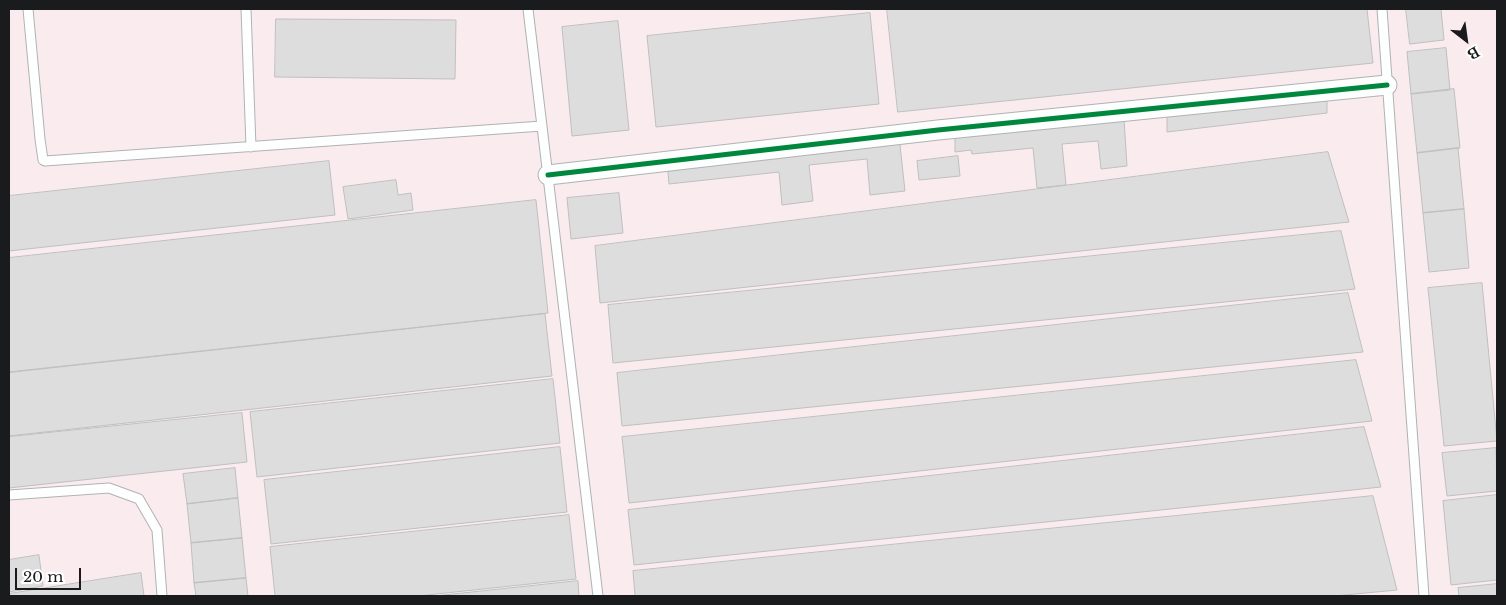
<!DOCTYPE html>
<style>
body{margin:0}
#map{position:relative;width:1506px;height:605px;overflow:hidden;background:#f3f6f8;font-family:"Libre Baskerville",serif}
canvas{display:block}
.frame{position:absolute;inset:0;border:10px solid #191b1d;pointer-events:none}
.north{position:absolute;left:1441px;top:15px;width:50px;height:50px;-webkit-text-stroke:4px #fff;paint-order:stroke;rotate:150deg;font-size:14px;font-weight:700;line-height:20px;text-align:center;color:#191b1d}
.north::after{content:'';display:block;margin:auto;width:18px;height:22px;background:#191b1d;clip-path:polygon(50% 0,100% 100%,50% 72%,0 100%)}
.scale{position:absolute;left:15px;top:568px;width:66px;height:22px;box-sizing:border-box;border:2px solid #191b1d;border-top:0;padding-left:6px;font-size:15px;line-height:18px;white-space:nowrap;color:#191b1d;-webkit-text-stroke:4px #fff;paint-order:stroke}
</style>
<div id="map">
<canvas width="1506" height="605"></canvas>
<div class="frame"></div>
<div class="north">B</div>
<div class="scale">20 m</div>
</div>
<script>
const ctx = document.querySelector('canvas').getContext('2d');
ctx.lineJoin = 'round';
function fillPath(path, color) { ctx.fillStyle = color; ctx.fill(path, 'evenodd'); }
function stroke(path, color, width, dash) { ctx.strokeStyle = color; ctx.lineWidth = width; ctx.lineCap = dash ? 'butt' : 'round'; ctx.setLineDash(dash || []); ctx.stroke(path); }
fillPath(new Path2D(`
 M9,9h1488v587h-1488z`), '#faecee');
const building = new Path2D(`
 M887,9h480l6,54 -475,49z
 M1406,9h35l3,31 -34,4z
 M870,13l9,91 -223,23 -9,-91z
 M276,19l180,1 -1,59 -180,-2z
 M618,21l11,109 -57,6 -10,-109z
 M1446,48l4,42 -39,4 -4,-42z
 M1454,89l6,59 -43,5 -6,-59z
 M1327,96v17l-160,19v-16z
 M1124,119l3,47 -26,3 -3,-28 -36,3 4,41 -29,3 -4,-40 -61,6 -1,-4 -16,2v-14z
 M899,136l6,55 -35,4 -3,-36 -58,6 4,36 -31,4 -3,-33 -110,12 -2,-23z
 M1458,148l6,61 -41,4 -6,-60z
 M1328,152l21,70 -749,81 -5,-57z
 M958,156l2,20 -41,4 -2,-19z
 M329,161l6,54 -326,36v-55z
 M396,180l2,15 13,-2 2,17 -65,9 -5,-32z
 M619,193l4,40 -52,6 -4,-41z
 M536,200l12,113 -539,59v-114z
 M1464,209l5,59 -40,4 -6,-59z
 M1341,231l14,58 -742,74 -5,-58z
 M1482,283l15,158 -53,5 -16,-158z
 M1348,293l15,59 -741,74 -5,-53z
 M545,314l7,62 -543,60v-63z
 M1356,360l16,61 -743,82 -7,-66z
 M553,379l7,64 -303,34 -7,-65z
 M242,413l5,49 -238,26v-51z
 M1364,427l17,60 -747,78 -6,-55z
 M560,447l7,65 -296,32 -7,-64z
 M1496,448l1,43 -50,5 -5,-43z
 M235,468l3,30 -51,6 -4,-30z
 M1497,495v85l-46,5 -8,-84z
 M1373,496l24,94 -63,6h-699l-2,-25z
 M238,498l4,40 -51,5 -4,-39z
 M569,515l7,64 -158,17h-143l-5,-49z
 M242,538l4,40 -52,5 -3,-40z
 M39,555l4,31 -34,6v-32z
 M141,573l3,23h-135v-2z
 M246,578l2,18h-52l-2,-13z
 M578,581l1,15h-144z
 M1497,584v12h-38l-1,-8z`);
fillPath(building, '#ddddde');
stroke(building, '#bfc0c1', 1);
const service = new Path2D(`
 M28,9l12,130 3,21 2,1 497,-35
 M246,9l5,138
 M528,9l70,587
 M1382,9l42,587
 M9,495l100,-7 30,11 18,31 5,66`);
const minor = new Path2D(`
 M548,175l390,-45 449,-45`);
stroke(service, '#b0b2b4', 11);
stroke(minor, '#b0b2b4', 21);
stroke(service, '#fdfefe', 9);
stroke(minor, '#fdfefe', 19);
stroke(new Path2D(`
 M548,175l390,-45 449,-45`), '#00873e', 5);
</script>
